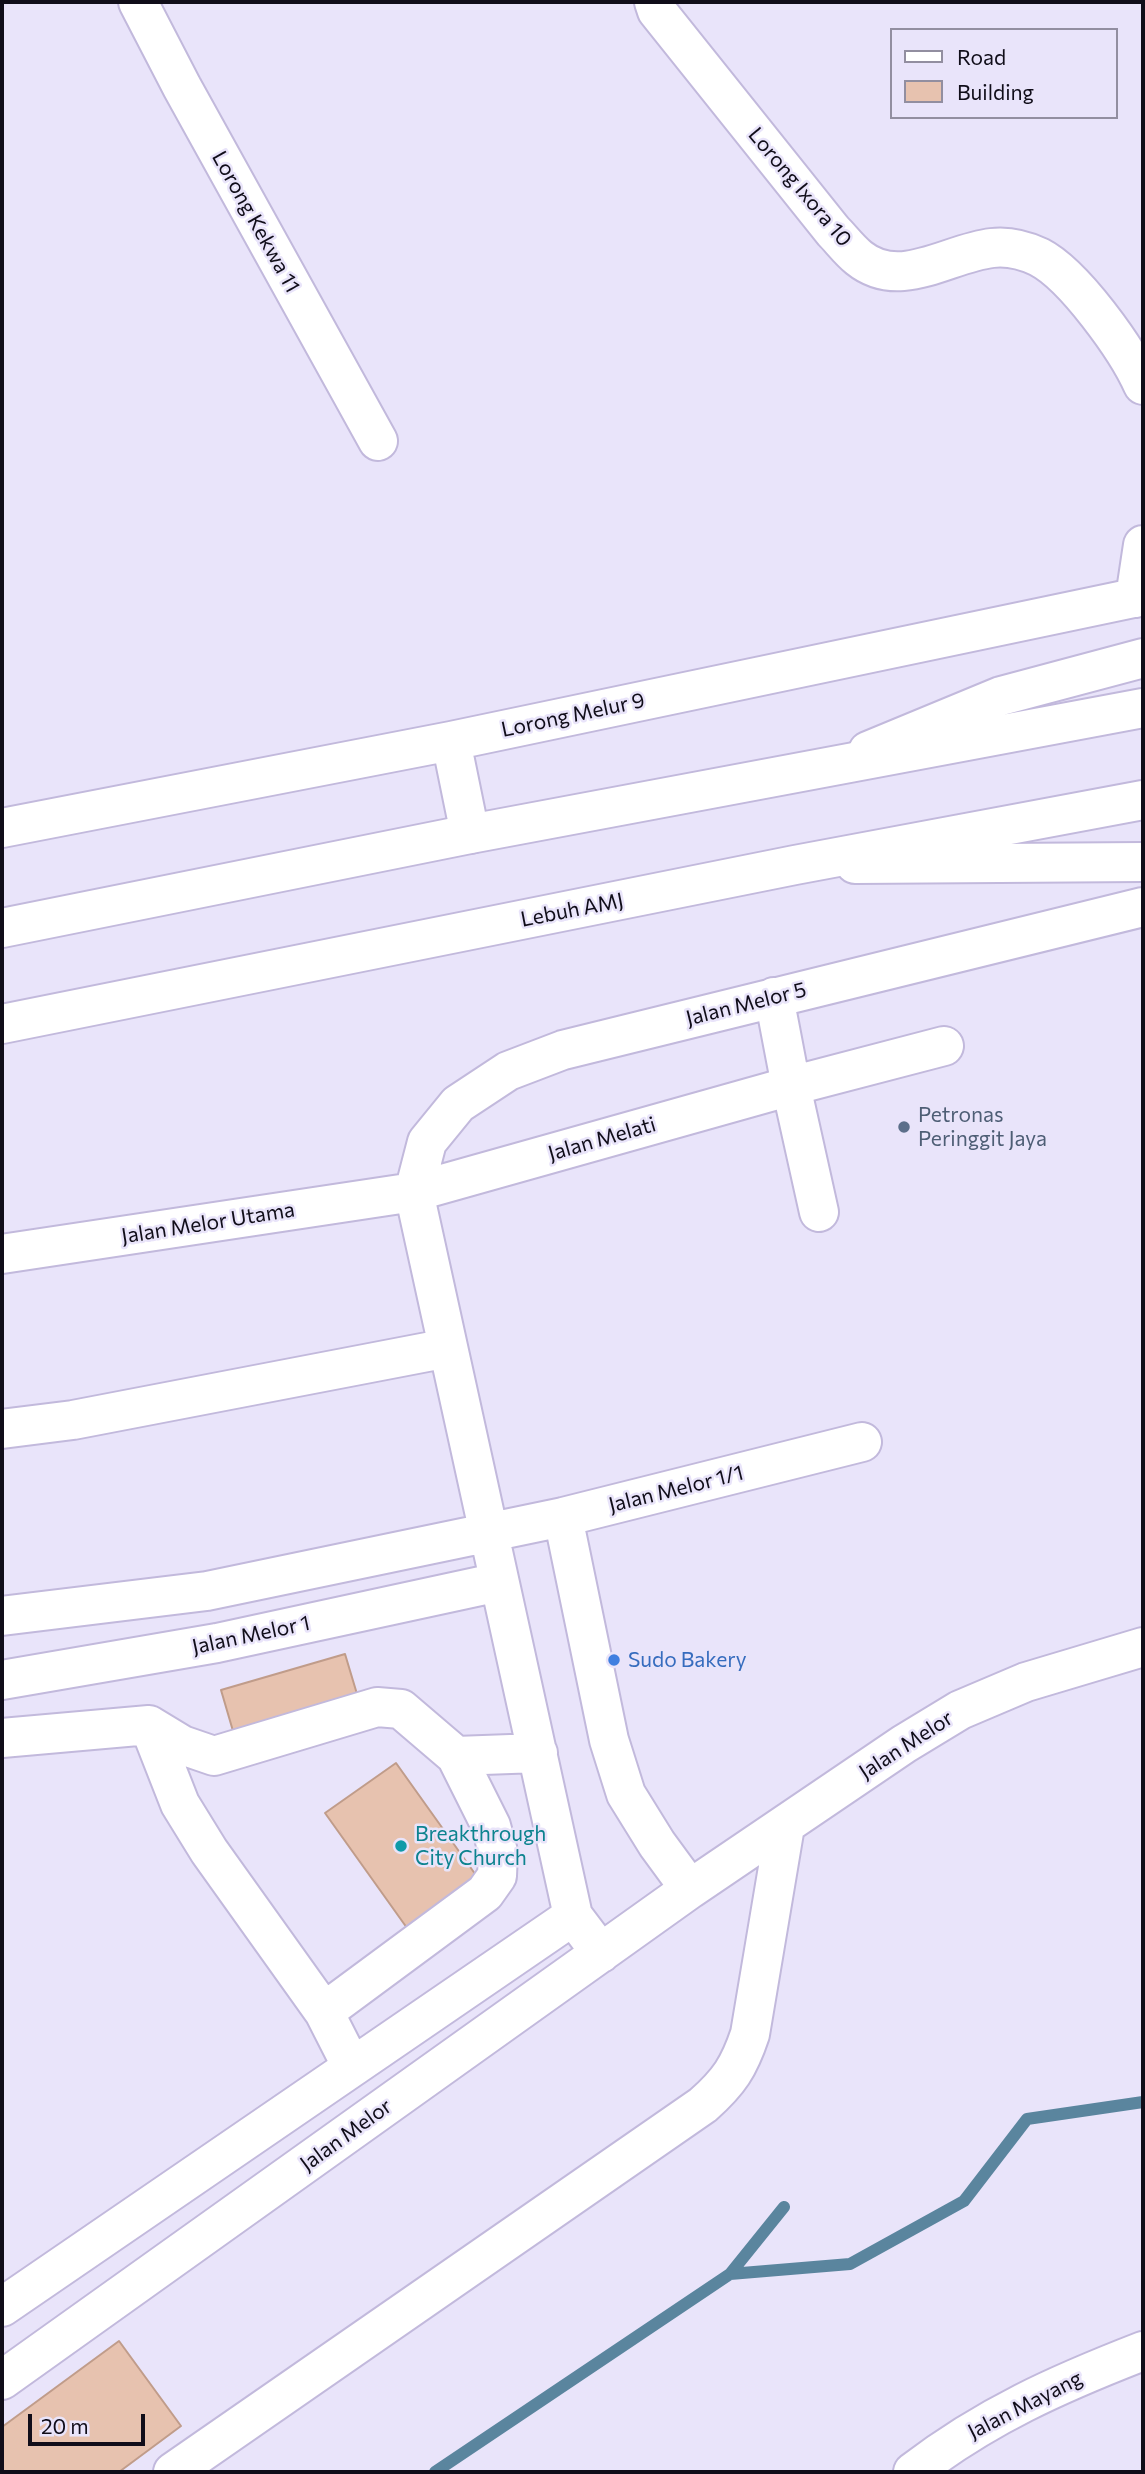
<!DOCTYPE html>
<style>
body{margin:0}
#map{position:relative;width:1145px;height:2474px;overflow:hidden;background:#e9e4fa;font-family:Commissioner,sans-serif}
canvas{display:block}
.frame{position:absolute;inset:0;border:4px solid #100d19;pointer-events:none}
.legend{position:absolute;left:890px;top:28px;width:228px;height:91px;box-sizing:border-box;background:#e9e4fa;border:2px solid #928ea0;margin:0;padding:9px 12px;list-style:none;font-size:21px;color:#100d19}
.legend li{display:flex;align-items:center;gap:14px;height:35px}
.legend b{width:35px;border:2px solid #928ea0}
.scale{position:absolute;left:28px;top:2414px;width:117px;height:32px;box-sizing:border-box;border:4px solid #100d19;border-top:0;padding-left:9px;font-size:21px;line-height:24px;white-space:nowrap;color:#100d19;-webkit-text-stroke:5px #e9e4fa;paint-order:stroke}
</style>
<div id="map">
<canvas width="1145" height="2474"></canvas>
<div class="frame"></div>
<ul class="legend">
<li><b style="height:9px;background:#fff"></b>Road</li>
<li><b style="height:19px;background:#e7c2af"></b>Building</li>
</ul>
<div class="scale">20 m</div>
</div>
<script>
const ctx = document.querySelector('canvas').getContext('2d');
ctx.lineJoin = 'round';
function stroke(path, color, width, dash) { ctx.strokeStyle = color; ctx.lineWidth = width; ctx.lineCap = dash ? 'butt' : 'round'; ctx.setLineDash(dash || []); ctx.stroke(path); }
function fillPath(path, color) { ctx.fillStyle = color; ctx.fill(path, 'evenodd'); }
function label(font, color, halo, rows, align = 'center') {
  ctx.font = font + ' Commissioner,sans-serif'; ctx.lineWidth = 5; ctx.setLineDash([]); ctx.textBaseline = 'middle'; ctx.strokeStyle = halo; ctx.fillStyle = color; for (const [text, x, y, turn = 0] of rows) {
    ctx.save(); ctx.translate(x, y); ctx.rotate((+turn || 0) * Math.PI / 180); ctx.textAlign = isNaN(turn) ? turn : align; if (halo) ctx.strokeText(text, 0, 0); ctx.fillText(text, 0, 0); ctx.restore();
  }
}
stroke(new Path2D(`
 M730,2274l54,-67
 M435,2472l295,-198 120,-10 114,-63 63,-82 116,-17`), '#5a859e', 12);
const building = new Path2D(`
 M345,1654l12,40 -124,37 -12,-41z
 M396,1763l82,115 -71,50 -82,-115z
 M119,2341l62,85 -62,46h-117v-45z`);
fillPath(building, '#e7c2af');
stroke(building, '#c09c8a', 2);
const minor = new Path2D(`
 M138,2l44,85 196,354
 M654,2l3,9 176,220c8,8 16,19 26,27 41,33 89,-5 133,-10 17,-2 32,2 47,9 35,18 88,92 104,128
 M1135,598l8,-53
 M451,741l19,93
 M2,828l449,-87 692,-145
 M774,997l17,89 28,126
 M2,1254l412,-62 377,-106 153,-40
 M2,1429l71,-9 375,-72
 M563,1517l46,223 17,54 31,50 33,45
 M2,1616l205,-25 356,-74 299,-75
 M2,1680l215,-37 282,-61
 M149,1725l31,79 29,47 115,161 28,55
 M2,1738l147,-13 33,20 32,11 163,-49 24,2 55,47 35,70 7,26 -1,24 -12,17 -161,119
 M456,1756l82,-3
 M601,1953l-28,-37 -159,-724 13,-50 31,-38 50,-33 55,-21 580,-143
 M2,2307l571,-391
 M2,2380l688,-491 214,-145 56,-34 66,-28 117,-35
 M173,2472l530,-367c26,-23 36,-38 47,-71l35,-208
 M913,2472c73,-56 145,-88 230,-121`);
const major = new Path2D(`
 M868,751l133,-55 142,-38
 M855,864l288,-2`);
const highway = new Path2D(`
 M2,928l468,-94 673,-126
 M2,1024l793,-159 348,-65`);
stroke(minor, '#c2b9dc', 42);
stroke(major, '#c2b9dc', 42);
stroke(highway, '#c2b9dc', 42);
stroke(minor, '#fff', 38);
stroke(major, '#fff', 38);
stroke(highway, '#fff', 38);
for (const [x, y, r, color] of [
 [904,1127,7,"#5c6f8a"],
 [614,1660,7,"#3f7fe0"],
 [401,1846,7,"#0f9aa8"]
]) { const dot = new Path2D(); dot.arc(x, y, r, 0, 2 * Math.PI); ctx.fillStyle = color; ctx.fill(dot); stroke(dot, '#e9e4fa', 2.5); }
label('21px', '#100d19', '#e9e4fa', [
 ["Lorong Ixora 10",800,187,50],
 ["Lorong Kekwa 11",256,222,61],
 ["Lorong Melur 9",573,715,-12],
 ["Lebuh AMJ",572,910,-11],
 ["Jalan Melor 5",746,1004,-14],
 ["Jalan Melati",602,1139,-16],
 ["Jalan Melor Utama",208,1223,-9],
 ["Jalan Melor 1/1",676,1489,-14],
 ["Jalan Melor 1",251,1635,-12],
 ["Jalan Melor",906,1745,-33],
 ["Jalan Melor",346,2135,-36],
 ["Jalan Mayang",1025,2405,-27]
]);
label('21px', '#4e5e75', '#e9e4fa', [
 ["Petronas",918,1115],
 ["Peringgit Jaya",918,1139]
], 'left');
label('21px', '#366cbe', '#e9e4fa', [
 ["Sudo Bakery",628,1660]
], 'left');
label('21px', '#0d838f', '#e9e4fa', [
 ["Breakthrough",415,1834],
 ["City Church",415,1858]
], 'left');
</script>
